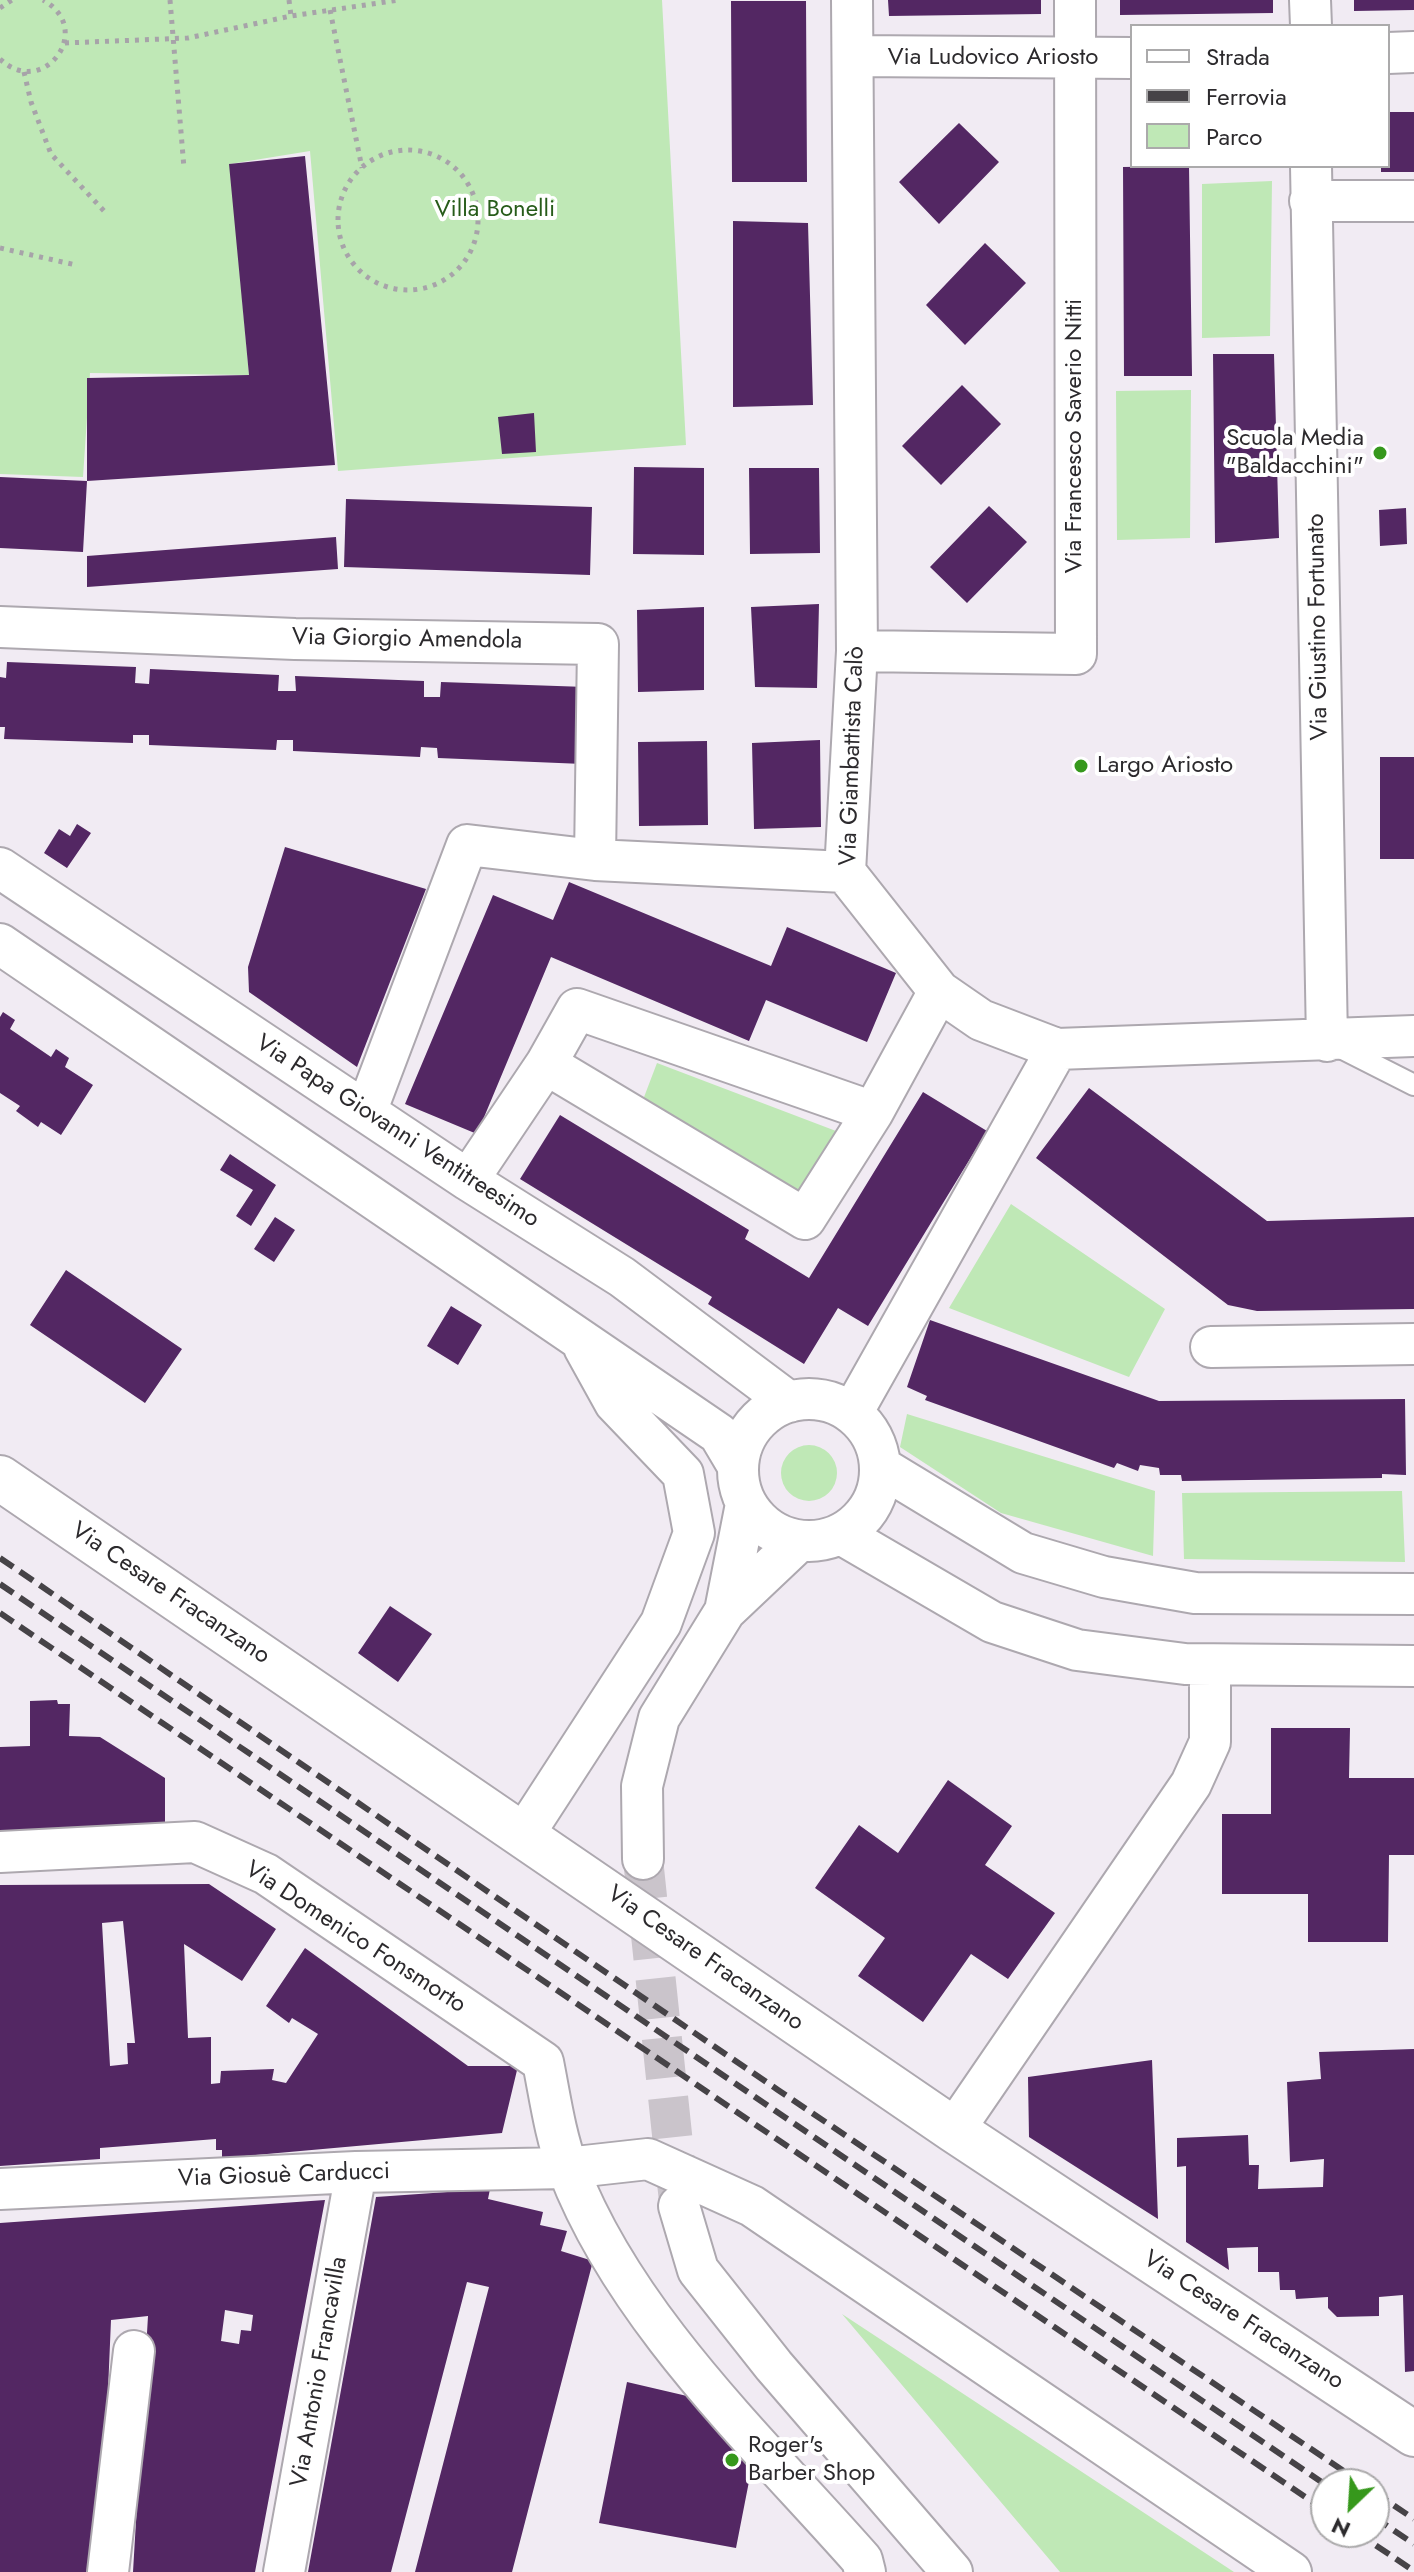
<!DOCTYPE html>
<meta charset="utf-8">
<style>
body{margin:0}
#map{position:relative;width:1414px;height:2572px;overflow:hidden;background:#f1ebf3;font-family:Jost,sans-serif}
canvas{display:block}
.legend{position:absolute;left:1130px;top:24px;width:260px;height:144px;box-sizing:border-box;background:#fff;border:2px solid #abaaab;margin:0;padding:10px 14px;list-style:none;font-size:24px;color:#2c2a2d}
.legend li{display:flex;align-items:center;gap:16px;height:40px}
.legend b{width:40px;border:2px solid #abaaab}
.north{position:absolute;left:1310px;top:2468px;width:80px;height:80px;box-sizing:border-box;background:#fff;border:2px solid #abaaab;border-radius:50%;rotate:205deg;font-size:22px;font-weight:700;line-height:32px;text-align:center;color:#2c2a2d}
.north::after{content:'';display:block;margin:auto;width:28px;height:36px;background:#36981c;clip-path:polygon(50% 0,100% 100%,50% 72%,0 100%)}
</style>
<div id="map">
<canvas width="1414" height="2572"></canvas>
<ul class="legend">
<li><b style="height:10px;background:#fff"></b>Strada</li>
<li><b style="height:10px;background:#464347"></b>Ferrovia</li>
<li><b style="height:22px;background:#bfe8b6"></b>Parco</li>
</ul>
<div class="north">N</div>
</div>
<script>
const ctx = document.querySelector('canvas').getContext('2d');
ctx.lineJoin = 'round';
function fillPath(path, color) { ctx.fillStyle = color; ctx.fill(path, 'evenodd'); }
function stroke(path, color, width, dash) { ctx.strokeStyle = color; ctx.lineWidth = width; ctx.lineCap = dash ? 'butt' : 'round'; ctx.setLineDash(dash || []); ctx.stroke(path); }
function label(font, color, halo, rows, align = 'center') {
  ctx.font = font + ' Jost,sans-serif'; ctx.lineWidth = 8; ctx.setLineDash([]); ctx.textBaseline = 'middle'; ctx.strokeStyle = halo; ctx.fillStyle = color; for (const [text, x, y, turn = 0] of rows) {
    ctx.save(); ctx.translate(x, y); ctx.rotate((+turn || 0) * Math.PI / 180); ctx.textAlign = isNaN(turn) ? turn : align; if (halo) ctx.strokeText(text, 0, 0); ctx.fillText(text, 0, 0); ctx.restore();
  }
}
fillPath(new Path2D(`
 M0,0h662l24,445 -348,26 -28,-320 -80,13 19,211 -159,-2 -7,104 -83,-3z
 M1272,181l-2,155 -68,2v-154z
 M1191,390l-1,148 -73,2 -1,-149z
 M657,1063l179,68 -36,70 -159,-96z
 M1011,1204l154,105 -36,68 -180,-69z
 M907,1414l248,77 -2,65 -152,-43 -101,-66z
 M781 1473a28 28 0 1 1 56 0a28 28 0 1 1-56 0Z
 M1402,1491l3,71 -221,-3 -2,-66z
 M842,2314l392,258h-174z`), '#bfe8b6');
fillPath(new Path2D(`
 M888,0h153v14l-152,2z
 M1120,0h153v13l-153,2z
 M1354,0h60v10l-60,1z
 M731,1h75l1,181h-75z
 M1388,112h26v60h-33v-6h7z
 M959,123l40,39 -60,62 -40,-42z
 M305,156l30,309 -248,16v-103l162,-3 -20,-211z
 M1189,166l3,210h-68l-1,-209z
 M733,221l75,2 5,182 -80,2z
 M985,243l41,40 -61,62 -39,-40z
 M1213,354h61l5,184 -64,5z
 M962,385l39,39 -60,61 -39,-39z
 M534,413l2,39 -34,2 -4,-37z
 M634,467l70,1v87l-71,-1z
 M749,468h70l1,85 -70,1z
 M0,477l87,4 -4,71 -83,-4z
 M346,499l246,8 -2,68 -246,-8z
 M989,506l38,36 -60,61 -37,-36z
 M1406,508l1,36 -27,2 -1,-36z
 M336,537l2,32 -251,18v-31z
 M819,604l-2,84 -62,-1 -4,-80z
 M704,607v83l-66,2 -1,-82z
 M7,662l129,5 -1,16 14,1 1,-15 129,6 -1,16h18l-1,-15 129,5v16h16l1,-15 145,5 -3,77 -145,-6 -1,-10 -16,-1 -1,10 -127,-6v-11h-16l-1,10 -127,-5v-10h-16v8l-129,-4 1,-12h-5v-50l6,1z
 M820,740l1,87 -67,2 -2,-86z
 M707,741l1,84 -69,1 -1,-84z
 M1380,757h34v102h-34z
 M77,824l14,9 -24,35 -23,-15 15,-24 11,7z
 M285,847l141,42 -69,178 -108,-75 -1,-25z
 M569,882l202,84 16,-39 109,46 -29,69 -101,-42 -17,41 -198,-84 -74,177 -72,-30 88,-209 60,25z
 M3,1012l12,8 -5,9 41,28 5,-8 13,9 -4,9 28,18 -32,50 -20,-13 -3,5 -22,-16 4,-5 -20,-13v-76z
 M1089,1088l178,133 147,-4v92l-157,2 -29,-6 -192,-147z
 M923,1092l64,39 -119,195 -30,-18 -34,56 -96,-60 4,-7 -192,-118 40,-64 189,115 -4,9 64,39z
 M230,1154l46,31 -25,41 -15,-10 17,-26 -33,-20z
 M275,1217l20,13 -21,32 -20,-13z
 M66,1270l116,79 -37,54 -115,-78z
 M451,1306l31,19 -24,40 -31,-19z
 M930,1320l229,81 246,-2 1,76 -24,-1v4l-200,3 -1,-6h-21l-1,-7 -19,-3 -2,6 -21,-8 -3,5 -189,-68 2,-4 -20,-9z
 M390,1606l42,28 -34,48 -40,-29z
 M57,1700l1,4h12l-1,32 31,1 65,41v53l-165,5v-89l30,-1v-45z
 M1271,1728h79l-1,50h65v77h-25l-1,87h-80v-48h-86v-80h49z
 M948,1780l64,46 -27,39 70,48 -47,66 -37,-25 -48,68 -65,-46 27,-38 -70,-50 44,-63 39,28z
 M209,1884l67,45 -34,52 -58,-37 4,94 23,-1v47l9,-1 1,-12 53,-2 -2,11 14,3 32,-49 -26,-16 -3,5 -23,-17 39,-58 163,118h50l-16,67 -280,25v-8h-6v-11l-116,9v11l-100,7v-281zM123,1921l12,122h-8l1,21 -18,2 -8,-143z
 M1414,2049v322l-9,1 -2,-77 -24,2v19l-42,1 -9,-9v-11l-32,2 -1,-9h-15l-1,-18h-21v-25l-31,1 2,22 -43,-28v-76l-9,1v-29l71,-3 1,30h10l-1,24 65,-2 1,-28 -34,3 -3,-80 34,-3 -2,-27z
 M1152,2060l6,159 -129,-82 -1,-60z
 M490,2189l-2,10 55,13 -3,13 27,6 -6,20 32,10 -81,311h-97l74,-285 -22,-5 -76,290h-83l68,-375z
 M325,2200l-70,372h-122l15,-256 -37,4 -8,188 -8,64h-95v-349zM225,2310l28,5 -2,16 -10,-1 -2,14 -18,-3z
 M627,2382l60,14 65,70 -16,82 -137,-25z`), '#532763');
stroke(new Path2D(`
 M643,1859l36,342`), '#cac4cb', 40, [40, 20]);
const service = new Path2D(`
 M1339,1047l75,38`);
const minor = new Path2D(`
 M852,0l5,651 -12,221 94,119 42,29 76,29 357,-13
 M1310,0l1,26
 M1388,53l26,-1
 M855,56l277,2
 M1311,166l16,875
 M1310,201h104
 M0,627l295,12 303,5 -3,216
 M857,651l219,3 -1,-654
 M0,868l468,312 154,97 167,125
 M0,944l719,490 19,32
 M546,1064l31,-55 296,103
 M366,1112l101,-267 128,15 250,12
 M468,1180l78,-116 259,155 68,-107 66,-121
 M1211,1347l203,-3
 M738 1470a71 71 0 1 1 142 0a71 71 0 1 1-142 0Z
 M852,1413l205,-364
 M881,1467l142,86 81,24 91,16 219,1
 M841,1534l151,88 85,28 108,14 229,2
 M725,1611l21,-107
 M524,1834l137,-211 33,-90 -11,-59 -68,-71 -31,-56
 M0,1852l195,-10 71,32 277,188c7,35 12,73 25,107 57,149 189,272 294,391l3,12
 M643,1859l-1,-73 17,-68 66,-107 74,-70
 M954,2130l237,-346 19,-42v-77
 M0,2189l356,-17 211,-4 81,-9 104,47 539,366
 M679,2206l19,64 76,96 178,206
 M108,2572l26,-221
 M284,2572l72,-400`);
const tertiary = new Path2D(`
 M0,1478l954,652 460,304`);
stroke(service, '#ada8af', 24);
stroke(minor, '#ada8af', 44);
stroke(tertiary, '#ada8af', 48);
stroke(new Path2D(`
 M170,0l14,168
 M289,0l2,16
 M0,8l12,-8
 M330,10l32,158
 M65,43l123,-5 103,-22 108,-16
 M0,59c43,41 96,-30 43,-59
 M24,72l7,30 20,52 53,57
 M338 220a70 70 0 1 1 140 0a70 70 0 1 1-140 0Z
 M0,248l76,17`), '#a7a3a9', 5, [4, 6]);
stroke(service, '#fff', 20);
stroke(minor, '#fff', 40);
stroke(tertiary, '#fff', 44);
stroke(new Path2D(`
 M0,1558l778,532 585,394
 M0,1584l1326,901
 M0,1613l1326,898
 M1374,2492l40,27
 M1374,2517l40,27
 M1356,2532l58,39`), '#464347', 6, [16, 8]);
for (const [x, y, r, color] of [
 [1380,453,8,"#36981c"],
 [1081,766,8,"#36981c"],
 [732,2460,8,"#36981c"]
]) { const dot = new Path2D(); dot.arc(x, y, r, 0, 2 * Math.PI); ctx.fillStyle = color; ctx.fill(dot); stroke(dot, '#fff', 3); }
label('24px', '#2c2a2d', '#fff', [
 ["Via Ludovico Ariosto",993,58],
 ["Via Francesco Saverio Nitti",1075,436,-90],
 ["Via Giustino Fortunato",1319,627,-91],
 ["Via Giorgio Amendola",407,640,1],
 ["Via Giambattista Calò",853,756,-88],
 ["Via Papa Giovanni Ventitreesimo",397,1132,33],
 ["Via Cesare Fracanzano",170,1594,34],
 ["Via Domenico Fonsmorto",355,1938,33],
 ["Via Cesare Fracanzano",705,1959,35],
 ["Via Giosuè Carducci",284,2176,-2],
 ["Via Cesare Fracanzano",1243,2321,33],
 ["Via Antonio Francavilla",320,2372,-80]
]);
label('24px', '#275c1a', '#fff', [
 ["Villa Bonelli",495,210]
]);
label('24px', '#2c2a2d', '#fff', [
 ["Scuola Media",1364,439,"right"],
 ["\"Baldacchini\"",1364,467,"right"],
 ["Largo Ariosto",1097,766],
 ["Roger's",748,2446],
 ["Barber Shop",748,2474]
], 'left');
</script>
